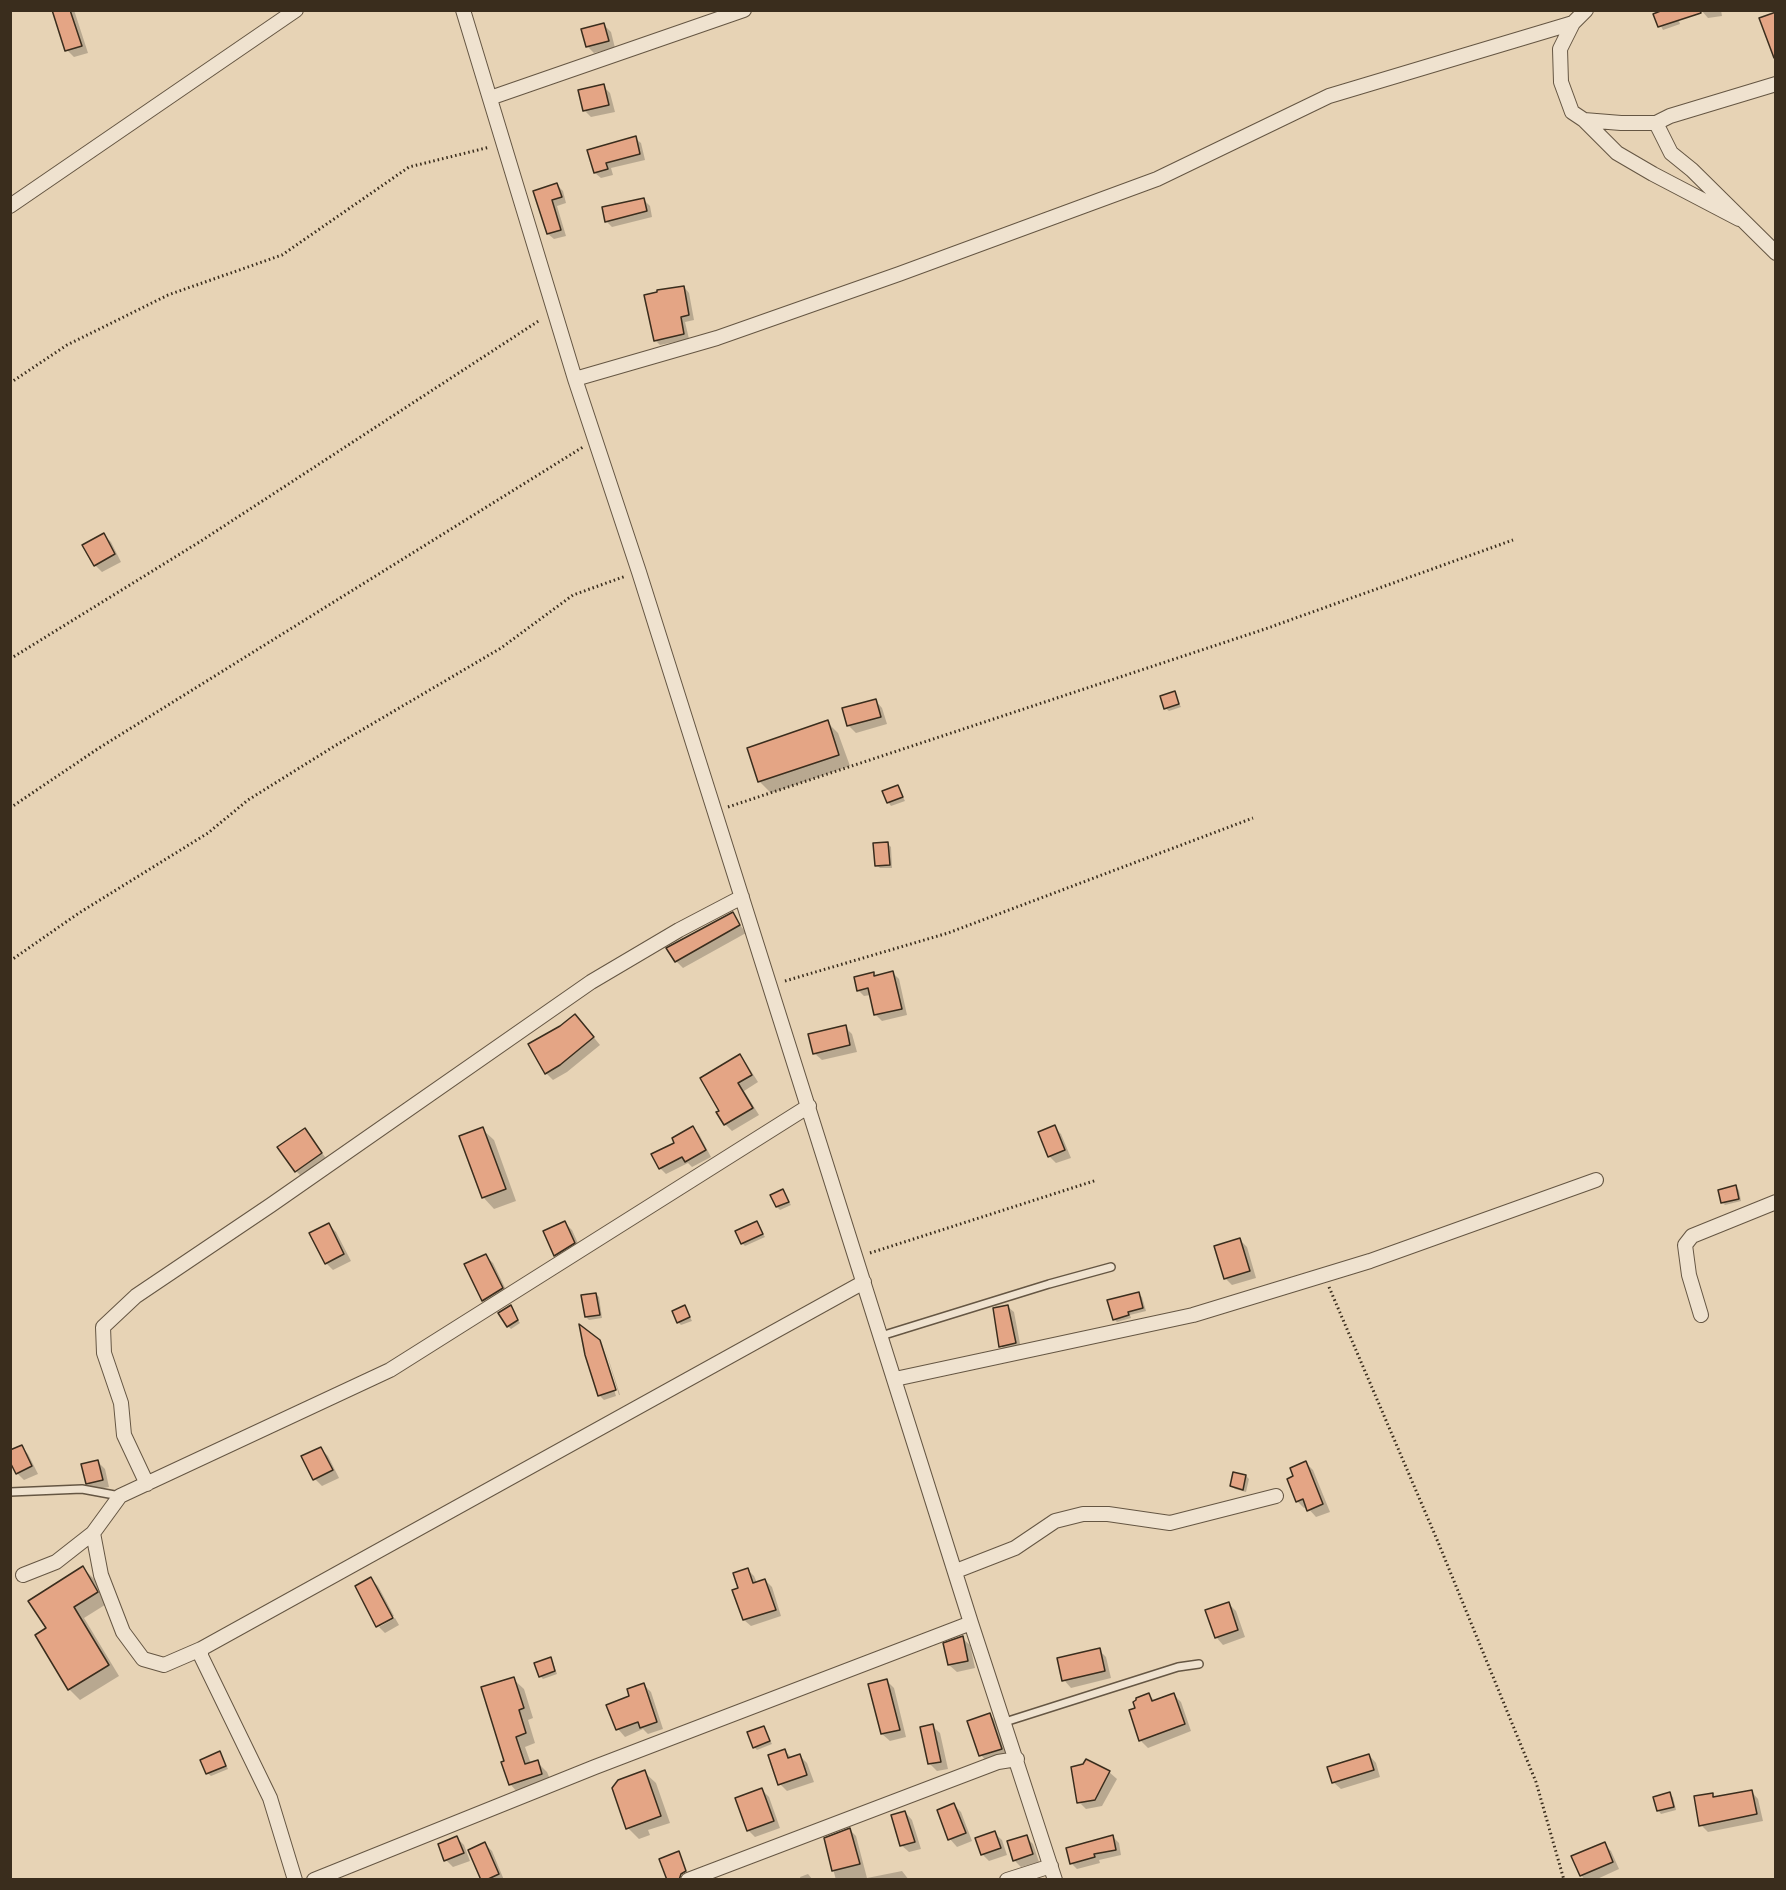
<!DOCTYPE html>
<style>
body{margin:0}
#map{position:relative;width:1786px;height:1890px;overflow:hidden;background:#e7d3b5;font-family:Cardo,serif}
canvas{display:block}
.frame{position:absolute;inset:0;border:12px solid #3a2d1d;pointer-events:none}
</style>
<div id="map">
<canvas width="1786" height="1890"></canvas>
<div class="frame"></div>
</div>
<script>
const ctx = document.querySelector('canvas').getContext('2d');
ctx.lineJoin = 'round';
function fillPath(path, color) { ctx.fillStyle = color; ctx.fill(path, 'evenodd'); }
function stroke(path, color, width, dash) { ctx.strokeStyle = color; ctx.lineWidth = width; ctx.lineCap = dash ? 'butt' : 'round'; ctx.setLineDash(dash || []); ctx.stroke(path); }
fillPath(new Path2D(`
 M54,10h20l14,43 -14,4 -7,-7z
 M1721,10l1,6 -14,2 -7,-8z
 M1676,12l4,12 -17,6 -8,-15z
 M604,25l7,7 4,16 -21,5 -7,-7z
 M603,86l7,7 5,19 -24,5 -7,-7z
 M635,138l6,5 4,17 -34,8 2,7 -12,3 -6,-5 -6,-22z
 M557,185l6,6 3,12 -9,3 9,30 -12,3 -6,-5 -13,-42z
 M644,200l6,6 2,11 -40,10 -5,-5z
 M684,287l5,6 5,27 -9,2 4,17 -29,6 -5,-5z
 M104,535l7,7 10,20 -19,10 -7,-7z
 M1174,693l7,14 -12,4 -4,-3z
 M875,700l7,8 5,16 -31,9 -7,-7 -5,-17z
 M827,722l11,11 12,33 -79,27 -12,-12z
 M898,787l7,14 -14,5 -3,-4z
 M888,844l3,3 1,21h-12l-4,-3z
 M732,914l14,19 -63,35 -7,-7z
 M893,973l6,6 8,36 -25,6 -7,-7 -4,-19 -7,1 -6,-6 15,-16 3,3z
 M582,1023l18,22 -33,27 -14,8 -7,-7z
 M845,1027l7,7 5,18 -35,8 -8,-7z
 M739,1056l7,7 12,19 -14,9 15,24 -27,16 -7,-7z
 M1054,1127l7,7 10,24 -15,5 -7,-7z
 M693,1128l6,6 12,23 -19,10 -4,-4 -22,11 -6,-6z
 M482,1129l12,11 22,61 -22,8 -11,-12z
 M305,1130l23,31 -25,17 -7,-7z
 M1735,1187l4,3 2,11 -16,4 -3,-3z
 M783,1191l8,14 -11,5 -3,-3z
 M565,1223l7,7 9,20 -18,12 -7,-7z
 M756,1223l9,14 -20,9 -3,-3z
 M329,1225l7,7 15,29 -18,9 -7,-7z
 M1240,1240l7,7 9,31 -24,7 -7,-7z
 M486,1256l7,7 16,33 -19,12 -7,-7 -17,-36z
 M596,1294l3,3 3,21 -13,2 -3,-3z
 M1138,1294l4,3 4,14 -16,4 1,3 -14,4 -3,-3z
 M510,1307l10,16 -9,6 -3,-3z
 M685,1307l7,14 -11,4 -3,-3z
 M1008,1307l6,5 7,37 -15,3 -5,-6z
 M599,1341l17,55 -12,4 -5,-5z
 M604,1345l16,50h-1z
 M21,1447l7,7 10,20 -14,6 -7,-7z
 M320,1448l8,8 11,22 -17,8 -7,-7 -12,-22z
 M98,1462l7,7 4,18 -15,3 -7,-7z
 M1306,1463l7,7 17,42 -14,5 -9,-10 -3,1 -7,-7 -2,-24z
 M1246,1476l3,3 -3,13 -11,-3 -4,-3z
 M83,1568l11,11 14,24 -24,15 35,58 -39,24 -11,-11 -21,-60z
 M747,1569l7,7 3,7 8,-3 7,7 9,29 -30,10 -7,-6 -4,-31z
 M371,1579l7,7 16,30 -16,8v2l-21,-39z
 M1229,1604l7,7 9,26 -22,8 -7,-8z
 M395,1618l4,7 -14,8 -6,-6z
 M962,1638l8,7 5,23 -18,4 -8,-7z
 M1099,1650l7,7 5,21 -40,10 -7,-8z
 M550,1659l3,3 4,12 -14,5 -3,-3z
 M513,1679l11,10 9,29 -5,2 7,23 -10,4 6,17 6,-2 10,10 5,12 -32,11 -10,-11 -4,-23z
 M887,1681l7,7 12,49 -16,4 -8,-7z
 M644,1685l7,7 12,37 -15,5 -5,-5 -18,8 -7,-8 -10,-23 23,-9z
 M1149,1695l6,6 19,-6 7,7 10,29 -43,17 -7,-7 -11,-30 7,-2z
 M990,1715l7,7 11,34 -20,7 -7,-8z
 M932,1726l8,7 8,36 -11,2 -7,-7z
 M764,1728l8,16 -15,6 -3,-3z
 M785,1751l7,7 8,-2 7,7 7,19 -27,9 -7,-7z
 M220,1753l8,16 -17,7 -4,-3z
 M1369,1755l7,8 4,14 -39,12 -8,-7z
 M1087,1761l22,11 8,7 -15,27 -16,3 -7,-7z
 M644,1772l12,11 14,40 -22,7 2,5 -11,4 -11,-11z
 M762,1790l7,7 11,31 -25,9 -7,-7z
 M1751,1791l7,8 5,22 -55,11 -7,-7 11,-31 4,4z
 M1670,1794l3,3 3,13 -15,4 -3,-4z
 M954,1805l7,7 11,29 -15,6 -7,-8z
 M905,1812l7,8 9,29 -12,3 -8,-7z
 M850,1830l6,6 11,42 35,-7 7,9h-73l-11,-41z
 M994,1833l8,7 5,15 -18,6 -7,-7z
 M1026,1837l7,7 6,18 -18,5 -7,-7z
 M1113,1837l6,6 2,12 -22,5 1,3 -23,6 -6,-6z
 M457,1838l7,7 6,16 -17,6 -7,-7z
 M485,1844l7,7 12,29h-22z
 M1604,1844l7,7 8,18 -24,11h-10l-4,-5z
 M808,1874l5,6h-12l-1,-3z`), '#0003');
const building = new Path2D(`
 M52,10h18l12,36 -17,5z
 M1663,10h37l1,3 -43,14 -5,-13z
 M1776,12v45l-2,1 -15,-40z
 M604,23l5,18 -23,6 -5,-18z
 M604,84l5,21 -26,6 -5,-21z
 M636,136l4,18 -34,9 2,6 -14,4 -7,-23z
 M557,183l5,14 -10,3 9,30 -14,4 -14,-43z
 M644,198l3,13 -42,11 -3,-15z
 M684,286l5,29 -8,2 3,17 -30,7 -10,-46 13,-3v-2z
 M104,533l11,21 -21,12 -12,-21z
 M1175,691l4,13 -15,5 -4,-13z
 M876,699l5,18 -34,9 -5,-18z
 M828,720l11,35 -81,27 -11,-34z
 M898,785l5,12 -16,6 -5,-12z
 M888,842l2,23 -15,1 -2,-23z
 M733,912l7,13 -65,37 -9,-14z
 M893,971l9,38 -28,6 -6,-27 -11,3 -3,-14 20,-5v4z
 M575,1014l19,23 -34,28 -15,9 -17,-30 32,-18z
 M846,1025l4,20 -37,9 -5,-20z
 M740,1054l12,21 -14,8 15,25 -29,17 -8,-13 3,-1 -19,-33z
 M1055,1125l10,25 -17,7 -10,-25z
 M693,1126l13,24 -21,12 -3,-5 -23,12 -8,-15 23,-11 -2,-5z
 M483,1127l23,62 -24,9 -23,-62z
 M305,1128l17,25 -27,19 -18,-25z
 M1736,1185l3,14 -18,4 -3,-13z
 M783,1189l6,13 -13,5 -6,-12z
 M565,1221l10,22 -21,13 -11,-25z
 M757,1221l6,13 -22,10 -6,-13z
 M329,1223l15,31 -19,10 -16,-31z
 M1240,1238l10,33 -26,8 -10,-33z
 M486,1254l17,34 -21,13 -18,-37z
 M1139,1292l4,16 -15,4 1,3 -16,5 -6,-20z
 M596,1293l4,22 -15,2 -4,-22z
 M511,1305l7,15 -11,7 -9,-14z
 M685,1305l5,12 -13,6 -5,-12z
 M1008,1305l8,38 -17,4 -6,-39z
 M579,1324l21,16 16,50 -18,6 -13,-41z
 M22,1445l10,21 -16,8 -6,-12v-12z
 M321,1447l12,23 -20,10 -12,-24z
 M98,1460l5,20 -17,4 -5,-20z
 M1306,1461l17,43 -16,7 -4,-12 -7,3 -9,-23 6,-3 -3,-8z
 M1233,1472l13,3 -3,15 -13,-4z
 M83,1566l15,26 -24,15 35,58 -41,25 -33,-55 11,-7 -18,-27z
 M748,1568l5,15 12,-4 11,31 -33,10 -11,-30 6,-2 -5,-15z
 M371,1577l22,41 -17,9 -21,-41z
 M1229,1602l9,28 -23,8 -10,-28z
 M963,1636l5,25 -20,4 -5,-22z
 M1100,1648l5,23 -43,10 -5,-23z
 M551,1657l4,14 -16,6 -5,-14z
 M514,1677l10,31 -5,2 7,23 -10,4 9,27 13,-4 4,14 -33,11 -8,-23 3,-1 -23,-74z
 M887,1679l13,51 -19,4 -13,-50z
 M644,1683l13,39 -17,6 -2,-6 -22,8 -10,-25 23,-9 -2,-7z
 M1149,1693l3,8 22,-8 11,31 -46,17 -10,-31 6,-2 -2,-6 3,-2v-2z
 M990,1713l12,36 -23,7 -12,-35z
 M933,1724l8,38 -13,2 -8,-37z
 M764,1726l6,15 -17,7 -6,-16z
 M785,1749l3,9 12,-4 7,21 -29,10 -10,-30z
 M220,1751l6,15 -20,8 -6,-14z
 M1369,1754l5,16 -42,13 -5,-16z
 M1086,1759l24,12 -15,29 -18,3 -6,-36 12,-3z
 M645,1770l16,46 -35,13 -14,-41 6,-8z
 M762,1788l12,33 -27,10 -12,-33z
 M1752,1790l5,24 -58,12 -5,-30 19,-3v4z
 M1670,1792l4,15 -17,4 -4,-14z
 M954,1803l12,30 -18,7 -11,-30z
 M905,1811l10,31 -15,4 -9,-31z
 M850,1828l10,36 -28,7 -8,-33z
 M995,1831l6,17 -20,7 -6,-17z
 M1027,1835l6,19 -20,7 -6,-20z
 M1113,1835l3,15 -22,4 1,3 -25,7 -4,-16z
 M457,1836l7,17 -20,8 -6,-17z
 M485,1842l14,32 -13,6h-5l-13,-30z
 M1605,1842l8,20 -33,14 -9,-20z
 M679,1851l7,20 -5,3 -2,6h-12l-8,-21z`);
fillPath(building, '#e4a585');
stroke(building, '#3a2d1d', 1.5);
const service = new Path2D(`
 M881,1336l168,-52 62,-17
 M10,1492l72,-3 38,7
 M1005,1722l173,-55 21,-3`);
const minor = new Path2D(`
 M463,10l112,369 64,193 332,1051 84,257
 M1573,23l-13,26 1,33 11,30 12,8 37,3h35l14,-7 106,-32
 M490,98l254,-88
 M1584,120l33,33 36,21 86,45
 M1656,123l15,30 21,17 84,83
 M10,206l286,-196
 M575,379l142,-41 182,-64 258,-95 172,-83 244,-73 13,-13
 M1701,1315l-12,-40 -4,-30 7,-9 84,-34
 M895,1379l298,-64 177,-54 226,-81
 M147,1484l-23,-49 -3,-32 -17,-50 -1,-26 33,-31 135,-91 320,-223 88,-52 63,-33
 M93,1533l8,42 22,57 20,27 21,6 37,-16
 M956,1571l59,-23 40,-27 28,-7h25l62,9 106,-27
 M23,1575l33,-13 37,-29 27,-37 270,-126 419,-264
 M295,1880l-25,-82 -69,-142v-7l663,-367
 M314,1880l281,-113 376,-144
 M688,1880l310,-118 19,-3
 M1007,1880l44,-14`);
stroke(service, '#655643', 10);
stroke(minor, '#655643', 16);
stroke(new Path2D(`
 M10,383l57,-38 101,-50 114,-40 127,-88 81,-20
 M10,659l191,-118 339,-221
 M728,807l537,-178 248,-89
 M10,808l89,-60 484,-301
 M10,961l69,-48 129,-80 40,-33 85,-53 168,-99 72,-53 53,-19
 M785,981l163,-48 305,-115
 M870,1253l227,-73
 M1329,1287l109,255 98,240 28,98`), '#3a2d1d', 3, [1.5, 3]);
stroke(service, '#efe2cf', 7);
stroke(minor, '#efe2cf', 14);
</script>
